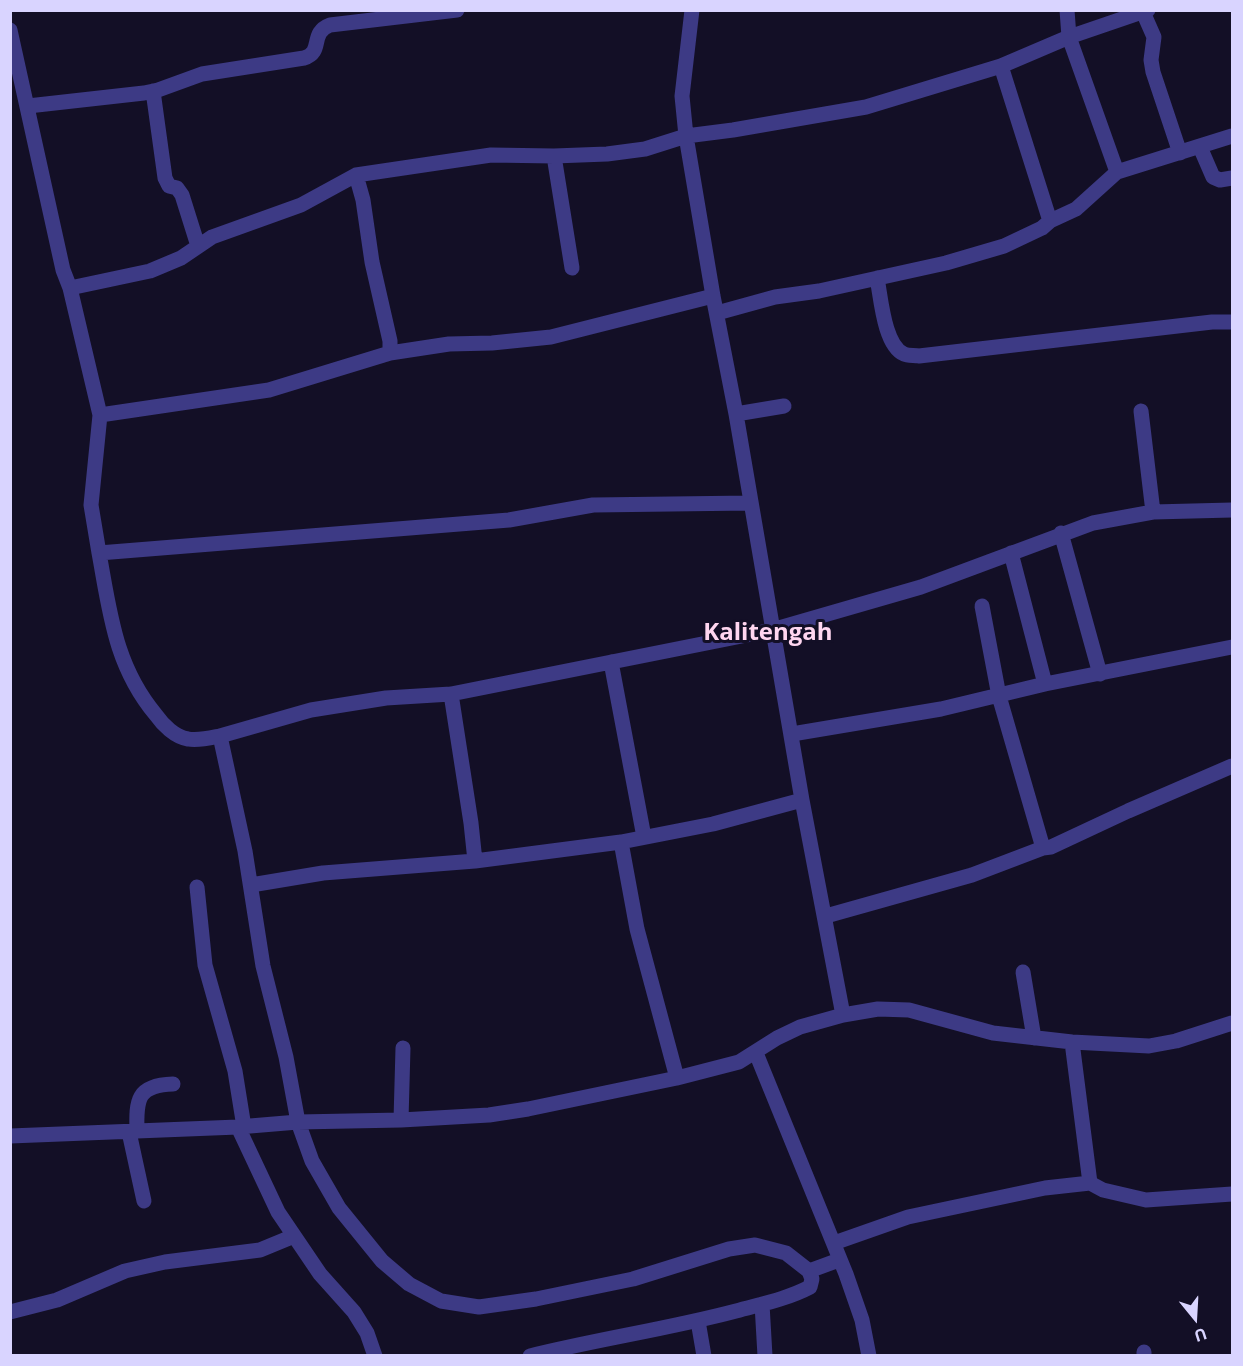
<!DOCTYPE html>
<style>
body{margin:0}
#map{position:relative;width:1243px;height:1366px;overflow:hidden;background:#130f26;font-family:"Open Sans",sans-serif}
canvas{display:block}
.frame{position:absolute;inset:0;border:12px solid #d9d4ff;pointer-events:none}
.north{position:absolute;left:1165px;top:1288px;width:60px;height:60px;-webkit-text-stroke:4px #130f26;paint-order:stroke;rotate:162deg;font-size:16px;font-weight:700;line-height:24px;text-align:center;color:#d9d4ff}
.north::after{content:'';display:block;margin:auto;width:21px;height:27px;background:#d9d4ff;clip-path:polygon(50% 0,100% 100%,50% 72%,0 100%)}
</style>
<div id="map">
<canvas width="1243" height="1366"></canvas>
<div class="frame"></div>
<div class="north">U</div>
</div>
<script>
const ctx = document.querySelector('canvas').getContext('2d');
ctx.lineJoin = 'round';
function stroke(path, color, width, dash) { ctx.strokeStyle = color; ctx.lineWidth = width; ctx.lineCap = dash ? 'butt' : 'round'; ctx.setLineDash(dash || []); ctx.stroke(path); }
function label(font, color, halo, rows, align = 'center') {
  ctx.font = font + ' "Open Sans",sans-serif'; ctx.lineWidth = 6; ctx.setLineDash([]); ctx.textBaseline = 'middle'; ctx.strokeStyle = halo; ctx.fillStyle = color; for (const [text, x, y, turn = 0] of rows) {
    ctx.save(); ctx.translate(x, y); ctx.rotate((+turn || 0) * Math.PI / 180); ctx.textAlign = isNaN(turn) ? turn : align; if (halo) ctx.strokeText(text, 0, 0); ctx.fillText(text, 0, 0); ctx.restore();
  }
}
stroke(new Path2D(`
 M692,10l-10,86 4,40 27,160 23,118 66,386 41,215
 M1067,10l2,27 48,135
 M1143,12l11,25 -3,23 2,12 27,81
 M10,30l53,240 7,18 30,127 -9,90 8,48
 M1001,66l49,155
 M153,91l12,87 4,8 8,2 5,7 16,51
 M28,106l116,-13 14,-3 44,-16 102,-16c20,-6 5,-25 26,-33l127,-15
 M1200,147l13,30 7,3 12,-2
 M554,156l18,112
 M356,175l7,25 9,62 18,79v12
 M877,278c4,20 7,67 27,76 4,2 11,1 15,2l293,-34h20
 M70,288l80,-17 31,-13 31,-21 89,-32 55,-30 135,-20 63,1 53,-2 38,-5 41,-13 47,-6 133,-23 135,-41 68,-29 79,-27
 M717,313l58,-16 44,-6 127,-28 58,-17 38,-18 8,-7 26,-12 41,-37 115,-36
 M1141,411l12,101
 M736,414l48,-8
 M100,415l169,-25 121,-37 59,-9 43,-1 59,-6 162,-41
 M1061,533l39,141
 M1011,553l34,131
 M982,606l17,90 44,152
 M611,662l33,175
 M451,694l20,129 4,38
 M792,734l149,-25 104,-25 187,-37
 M220,736c-10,2 -22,5 -32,3 -13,-2 -25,-14 -32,-24 -41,-49 -46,-102 -57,-162l410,-33 84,-15 157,-2
 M621,842l16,87 40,149
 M251,885l72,-12 152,-12 146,-19 92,-18 89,-24
 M197,887l8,78 30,106 9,56
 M826,916l146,-41 71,-27 8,-1 77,-36 104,-45
 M1023,972l11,66
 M1072,1042l18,141
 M756,1053l90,221 16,46 7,36
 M401,1120l2,-72
 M238,1127l40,85 42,62 34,38 13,21 8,23
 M137,1131c-1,-31 0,-46 36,-47
 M129,1132l15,69
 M10,1136l228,-9 60,-5 103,-2 88,-5 39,-6 149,-31 62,-16 38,-24 23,-11 43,-12 35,-6 31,1 84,23 79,9 77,4 27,-5 56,-18
 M834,1243l74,-26 137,-29 45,-5 13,7 43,10 86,-6
 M809,1271l30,-11
 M762,1304l3,52
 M10,1312l47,-12 68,-29 40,-9 95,-12 34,-14
 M698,1321l6,35
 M1144,1352v4
 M530,1356c68,-17 138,-27 206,-45 25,-7 51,-12 74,-24l2,-8 -3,-8 -23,-18 -31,-8 -26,4 -96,30 -97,20 -57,8 -38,-6 -32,-17 -27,-23 -43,-53 -27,-47 -14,-39 -12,-65 -23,-91 -18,-115 -25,-115 91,-26 75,-12 65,-4 321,-64 149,-43 172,-64 60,-11 79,-2`), '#3d3a85', 15);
label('bold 24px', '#ffd6f0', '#130f26', [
 ["Kalitengah",768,633]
]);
</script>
